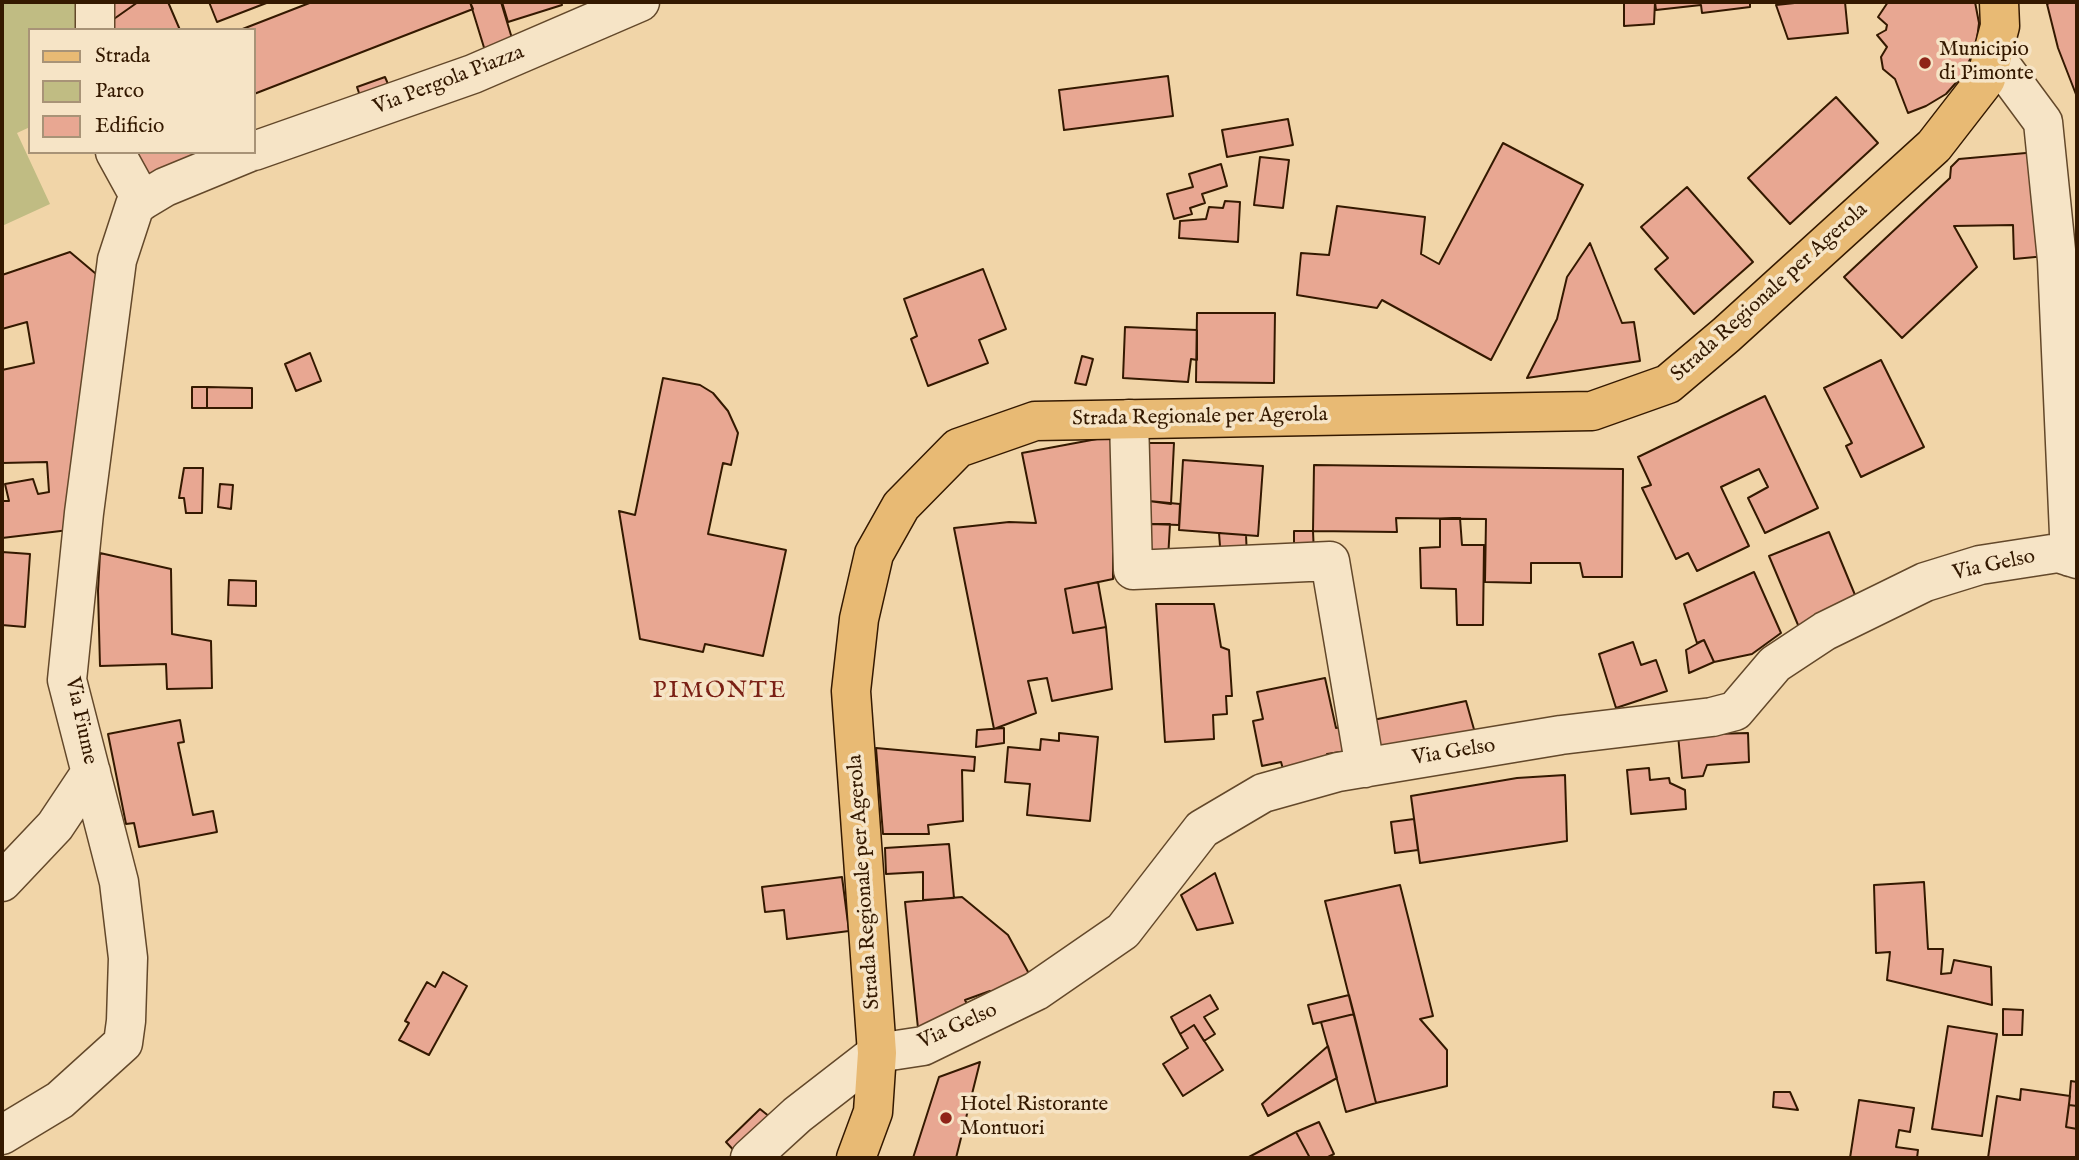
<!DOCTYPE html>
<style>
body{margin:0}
#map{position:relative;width:2079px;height:1160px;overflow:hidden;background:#f1d5a8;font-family:"IM FELL English",serif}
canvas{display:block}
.frame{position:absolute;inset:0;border:4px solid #341900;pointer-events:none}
.legend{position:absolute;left:28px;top:28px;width:228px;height:126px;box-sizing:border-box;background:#f6e4c6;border:2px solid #a89377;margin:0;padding:9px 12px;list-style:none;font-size:21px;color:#341900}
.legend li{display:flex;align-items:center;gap:14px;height:35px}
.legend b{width:35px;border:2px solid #a89377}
</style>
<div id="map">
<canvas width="2079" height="1160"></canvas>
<div class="frame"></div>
<ul class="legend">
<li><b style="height:9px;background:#e8ba74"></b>Strada</li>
<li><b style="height:19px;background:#c0bc83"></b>Parco</li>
<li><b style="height:19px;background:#e8a792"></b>Edificio</li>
</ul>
</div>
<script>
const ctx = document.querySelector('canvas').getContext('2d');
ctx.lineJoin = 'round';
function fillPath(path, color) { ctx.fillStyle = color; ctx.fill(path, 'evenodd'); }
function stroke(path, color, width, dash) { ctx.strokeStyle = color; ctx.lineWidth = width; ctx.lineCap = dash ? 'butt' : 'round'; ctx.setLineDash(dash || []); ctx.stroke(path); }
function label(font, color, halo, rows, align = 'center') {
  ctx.font = font + ' "IM FELL English",serif'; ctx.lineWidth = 7; ctx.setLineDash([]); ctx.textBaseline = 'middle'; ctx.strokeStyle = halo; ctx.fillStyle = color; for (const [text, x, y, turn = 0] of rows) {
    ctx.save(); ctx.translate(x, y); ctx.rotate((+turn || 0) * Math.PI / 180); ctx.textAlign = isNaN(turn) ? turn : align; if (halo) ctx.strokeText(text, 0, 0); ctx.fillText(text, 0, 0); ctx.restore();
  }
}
fillPath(new Path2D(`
 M2,2h83v28h-55v97l-13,6 33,71 -48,22z`), '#c0bc83');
const building = new Path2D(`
 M104,2h34l-27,19z
 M138,2h30l12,28h-75l6,-9z
 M209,2h60l-52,20z
 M312,2h158l3,7 -219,85v-64h-14z
 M470,2h31l13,43 -28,9z
 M502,2h59l1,3 -54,17z
 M1624,2h31l-1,22 -30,2z
 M1655,2h95v5l-48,6 -1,-8 -45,5z
 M1804,2h41l3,31 -60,6 -12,-34z
 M1888,2h87l4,21 -3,24 -14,29 -16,18 -20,12 -18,7 -13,-34 -12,-10 -2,-12 6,-10 -10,-12 9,-5 1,-5 -9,-8z
 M2051,2h26v95l-19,-49 -11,-44z
 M1168,76l5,40 -109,14 -5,-40z
 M385,77l6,14 -29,11 -5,-15z
 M1836,97l42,46 -88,81 -42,-46z
 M1288,119l5,26 -66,12 -5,-27z
 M1503,143l80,42 -92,175 -109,-60 -5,8 -80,-13 4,-42 28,2 8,-49 88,11 -4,37 18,10z
 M124,152h74l5,11 -62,27z
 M2037,152l9,104 -32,3 -1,-34 -59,1 23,41 -75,71 -58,-61 106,-99 1,-11 8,-8z
 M1260,157l29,3 -6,48 -29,-3z
 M1221,164l6,22 -25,8 3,9 -15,5 2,6 -18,5 -7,-25 26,-7 -4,-13z
 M1687,187l66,75 -59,52 -39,-45 13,-11 -27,-31z
 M1225,201l15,1 -2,40 -59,-4 1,-17 26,-2 3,-12 14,1z
 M1590,243l32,80 12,-1 6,39 -113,17 30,-59 10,-42z
 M70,252l38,32 -39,246 -67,8v-37h7l-4,-17 28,-5 5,15 11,-2 -2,-30 -45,1v-93l32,-7 -7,-41 -25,7v-54z
 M983,269l23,60 -27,11 9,23 -60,23 -17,-47 6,-3 -13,-37z
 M1197,313h78l-1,70 -78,-1z
 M1125,327l72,3v30l-6,-1 -3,23 -65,-4z
 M310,353l11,28 -25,10 -11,-27z
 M1082,356l11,3 -7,26 -11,-2z
 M1881,360l43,87 -63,30 -15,-31 6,-3 -28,-55z
 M663,378l37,7 13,8 15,18 10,22 -7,32 -8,-2 -15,71 78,16 -23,106 -58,-12 -2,8 -63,-13 -21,-128 16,4z
 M192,387h15v21h-15z
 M207,387l45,1v20h-45z
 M1765,396l53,112 -53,25 -17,-35 20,-11 -9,-18 -38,18 28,59 -52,25 -9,-18 -12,6 -34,-71 9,-3 -13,-28z
 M1113,436v143l-48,10 8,44 33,-6 6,62 -60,12 -5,-23 -19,3 8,32 -42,16 -40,-201 55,-6 27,1 -14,-70z
 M1149,443h25l-3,61 -22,-3z
 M1183,460l80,6 -5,70 -79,-6z
 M1314,465l309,4 -1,108h-39l-3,-14h-49v20l-46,-1 1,-63 -90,-1 1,14 -84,-1z
 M184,468h19l-1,45h-16l-2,-15h-5z
 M220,484l13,1 -2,24 -13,-2z
 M1149,501l31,3 -1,21 -28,-1z
 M1460,518l2,27h22l-1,80h-26l-1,-36 -35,-1 -1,-40 20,-1v-28z
 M1151,524h19l-2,35 -19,-2z
 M1294,531h19l1,23h-20z
 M1829,532l31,75 -59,25 -32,-76z
 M1219,533l27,2 1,22 -26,2z
 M2,552l28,2 -5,73 -23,-2z
 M100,553l71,16 1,65 39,7 1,47 -45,1 -1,-25 -66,2 -2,-75z
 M1754,572l27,61 -29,21 -38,8 -10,-22 -7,3 -13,-39z
 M229,580l27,1v25l-28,-1z
 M1098,582l8,45 -33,6 -8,-44z
 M1156,604h58l7,43 8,3 3,46h-6l1,18 -14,1 1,24 -49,3z
 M1704,640l10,22 -25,11 -3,-23z
 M1633,642l8,23 15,-5 11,31 -51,17 -17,-54z
 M1325,678l11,50 6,-1 5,24 -20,3 -1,5 -43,10 -2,-7 -19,4 -9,-45 10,-2 -6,-27z
 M1466,701l11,39 -103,21 -6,-40z
 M180,720l4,22 -6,1 15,72 20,-4 4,21 -78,15 -5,-24 -8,1 -18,-90z
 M1004,728v15l-28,4 1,-17z
 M1059,733l39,4 -8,84 -63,-6 3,-31 -25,-2 3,-35 32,3 1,-11 18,2z
 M1748,733l1,29 -42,3 -4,11 -21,2 -4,-43z
 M876,748l99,9 -1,14 -12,-1 1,51 -35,4 1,9h-46z
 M1649,768l1,12 19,-2 1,5 15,7 1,19 -55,5 -4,-44z
 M1565,775l2,66 -147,22 -9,-67 106,-18z
 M1414,819l4,31 -23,3 -4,-31z
 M949,844l5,54 -31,2v-28l-37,2 -1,-26z
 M1215,873l18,50 -36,7 -16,-35z
 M842,877l7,54 -62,8 -3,-29 -19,2 -3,-25z
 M1924,882l4,67h15l-2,25 10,-1 3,-13 37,7 1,38 -105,-25 3,-28 -14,1 -2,-68z
 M1400,885l33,131 -13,3 27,31v36l-71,17 -51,-202z
 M962,897l46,38 25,46 -38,18 -5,-8 -25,9 6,12 -52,26 -14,-136z
 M443,972l24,14 -38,69 -30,-15 10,-17 -4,-2 22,-39 8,5z
 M1210,995l8,14 -14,8 11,17 -11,7 -10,-16 -14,9 -9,-17z
 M1349,995l5,19 -41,10 -5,-19z
 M2003,1009l20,1 -1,25h-19z
 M1354,1014l22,89 -30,9 -25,-90z
 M1194,1025l29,45 -40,26 -20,-32 25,-16 -8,-14z
 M1948,1026l49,8 -15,102 -50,-7z
 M1328,1046l9,32 -69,38 -6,-12z
 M980,1062l-24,96h-43l26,-81z
 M2071,1081l6,1v24l-8,-1z
 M2021,1089l49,7 -4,31 11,2v29h-89l9,-62 23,4z
 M1774,1092h16l8,18 -25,-3z
 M1859,1100l55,8 -4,24 -11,-2 -3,17 22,3 -1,8h-67z
 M2069,1105l8,1v23l-11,-2z
 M760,1109l15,12 -37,34 -12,-13z
 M1319,1122l15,32 -8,4h-16l-14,-26z
 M1296,1132l14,26h-63z`);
fillPath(building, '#e8a792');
stroke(building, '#341900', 2);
const minor = new Path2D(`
 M95,2v28
 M1992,53l51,69 14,138 13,297
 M254,151l219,-77 167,-72
 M115,152l27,49
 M1129,419l4,151 197,-9 35,207
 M2,882l53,-56 36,-54
 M2,1135l58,-35 63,-57 3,-22 2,-63 -9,-76 -52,-202 17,-167 33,-253 18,-55 30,-18 85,-35
 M750,1158l47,-43 80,-62 46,-7 113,-55 87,-60 79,-102 61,-36 75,-21 223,-37 151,-18 23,-6 40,-47 50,-33 100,-49 55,-17 78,-12 19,6`);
const major = new Path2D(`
 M856,1158l17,-46 4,-59 -26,-362 8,-72 15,-65 27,-48 57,-58 77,-27 557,-10 76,-27 58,-49 208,-189 52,-67 14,-53 -1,-24`);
stroke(minor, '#63482a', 41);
stroke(major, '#341900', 41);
stroke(minor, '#f6e4c6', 38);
stroke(major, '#e8ba74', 38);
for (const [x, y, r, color] of [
 [1925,63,7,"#8f2418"],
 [946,1118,7,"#8f2418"]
]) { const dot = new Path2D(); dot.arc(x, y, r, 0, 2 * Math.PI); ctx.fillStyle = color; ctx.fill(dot); stroke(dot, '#f6e4c6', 2.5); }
label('21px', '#341900', '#f6e4c6', [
 ["Municipio",1939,51],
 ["di Pimonte",1939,75],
 ["Hotel Ristorante",960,1106],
 ["Montuori",960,1130]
], 'left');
label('21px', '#341900', '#f6e4c6', [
 ["Via Pergola Piazza",449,81,-21],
 ["Strada Regionale per Agerola",1770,293,-42],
 ["Strada Regionale per Agerola",1200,418,-1],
 ["Via Gelso",1994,566,-12],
 ["Via Fiume",80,721,78],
 ["Via Gelso",1454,753,-9],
 ["Strada Regionale per Agerola",865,882,-94],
 ["Via Gelso",958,1027,-24]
]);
ctx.letterSpacing = '2px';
label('24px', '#7a1f14', '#f6e4c6', [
 ["PIMONTE",720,692]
]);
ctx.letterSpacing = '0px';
</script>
